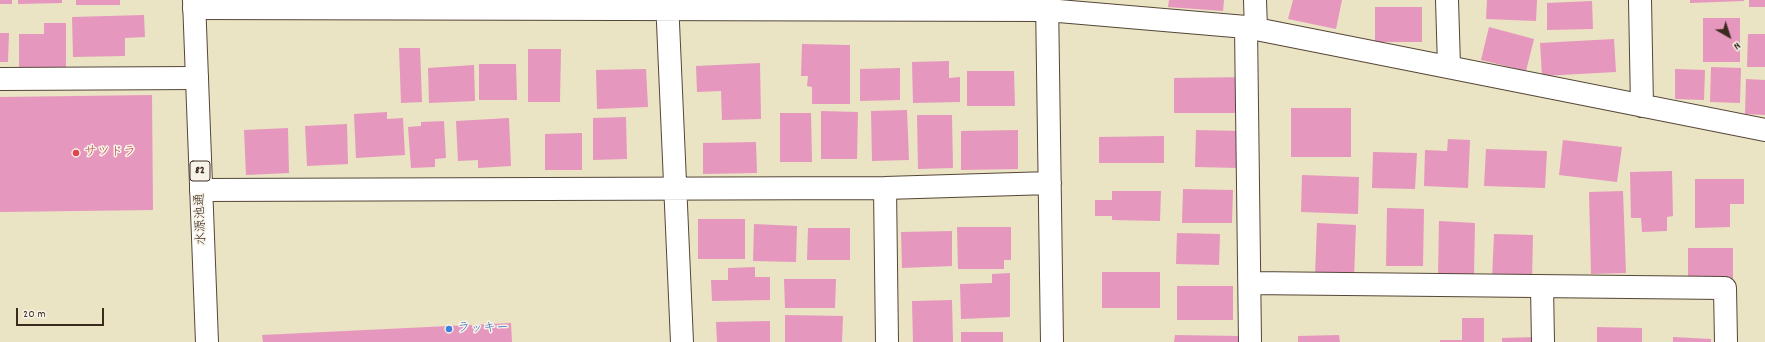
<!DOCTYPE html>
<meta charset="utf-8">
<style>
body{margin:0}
#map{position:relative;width:1765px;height:342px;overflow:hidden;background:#eae3c4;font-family:Dekko,sans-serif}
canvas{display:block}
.north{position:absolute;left:1709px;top:16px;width:40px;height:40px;-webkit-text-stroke:3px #f7f3e8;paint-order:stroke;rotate:141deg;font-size:11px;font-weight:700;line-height:16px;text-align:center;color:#3b2a1e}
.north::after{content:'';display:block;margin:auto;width:14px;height:18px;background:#3b2a1e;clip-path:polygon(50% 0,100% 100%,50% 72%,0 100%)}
.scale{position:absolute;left:16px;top:308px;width:88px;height:18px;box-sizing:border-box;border:2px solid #3b2a1e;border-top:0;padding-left:5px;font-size:12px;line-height:14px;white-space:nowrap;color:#3b2a1e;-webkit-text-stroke:3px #f7f3e8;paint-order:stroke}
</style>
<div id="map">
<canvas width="1765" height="342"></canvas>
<div class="north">N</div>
<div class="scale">20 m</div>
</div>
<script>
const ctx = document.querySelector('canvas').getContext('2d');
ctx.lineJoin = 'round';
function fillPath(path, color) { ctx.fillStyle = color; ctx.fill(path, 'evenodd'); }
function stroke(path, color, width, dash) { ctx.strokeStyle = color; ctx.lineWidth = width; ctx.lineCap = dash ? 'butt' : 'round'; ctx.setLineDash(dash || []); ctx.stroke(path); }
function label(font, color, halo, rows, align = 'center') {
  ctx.font = font + ' Dekko,"Klee One",sans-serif'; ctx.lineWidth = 3; ctx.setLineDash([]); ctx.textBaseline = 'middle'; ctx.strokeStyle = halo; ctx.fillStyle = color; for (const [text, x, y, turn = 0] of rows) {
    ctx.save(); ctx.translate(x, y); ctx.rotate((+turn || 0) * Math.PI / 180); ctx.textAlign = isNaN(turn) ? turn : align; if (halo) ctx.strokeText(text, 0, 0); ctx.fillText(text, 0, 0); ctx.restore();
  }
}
fillPath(new Path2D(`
 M0,0h12v4h-12z
 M18,0h44v3l-44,1z
 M76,0h44v5h-44z
 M1169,0h55l-1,11 -55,-4z
 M1293,0h49l-6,29 -48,-10z
 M1487,0h50l-1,21 -50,-2z
 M1690,0h54v1l-54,2z
 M1749,0h16v7h-16z
 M1592,1l1,28 -46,1v-27z
 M1375,7h47v35h-47z
 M144,15l1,22 -20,1v18l-52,1 -1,-40z
 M1703,18h37v44h-37z
 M44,23h22v45l-47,1v-35h25z
 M1489,27l45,12 -8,32 -45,-11z
 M0,33h9l-1,29h-8z
 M1748,34h17v33h-18z
 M1614,39l2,33 -74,4 -2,-33z
 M802,44l48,1v59h-38v-17l-5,-1 1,-10h-7z
 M399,48h21l2,54 -21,1z
 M528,49h33l-1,53h-32z
 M949,61v17l11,-1v25l-47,1 -1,-41z
 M760,63l1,56 -39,1 -1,-29 -24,1 -1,-26z
 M479,64h37l1,36h-38z
 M474,65l1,36 -46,2 -1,-35z
 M1711,67l30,1 -1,35 -30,-1z
 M900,68v32l-40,1v-32z
 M646,69l2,38 -51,2 -1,-39z
 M1675,69l30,1 -1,30 -29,-1z
 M967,71h47l1,35h-48z
 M1248,77v36h-74v-35z
 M1746,79l19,1v35l-20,-1z
 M152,95l1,115 -153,2v-115z
 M1291,108h60v49h-60z
 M907,110l2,50 -37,1 -1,-50z
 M821,111l37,1 -1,47h-36z
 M387,112v7l16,-1 2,37 -49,3 -2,-44z
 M780,113h31l1,49h-32z
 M917,115h35l1,53 -35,1z
 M626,117l1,42 -34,1v-42z
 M509,118l2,48 -33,2v-8l-20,1 -2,-40z
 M444,121l2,37 -11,1v8l-24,1 -3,-41 13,-1v-4z
 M347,124l1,40 -41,2 -2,-40z
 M288,128l1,45 -43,2 -2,-45z
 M1018,130v39l-57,1v-39z
 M1196,130l45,1 -1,37 -45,-1z
 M582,133v37h-37v-36z
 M1164,136v27h-65v-26z
 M1448,139l22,1 -2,48 -44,-2 1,-36 22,1z
 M1563,140l59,7 -5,35 -58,-7z
 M756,142l1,31 -54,1v-31z
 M1486,149l61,2 -2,37 -61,-2z
 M1373,152l44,1 -2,36 -43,-1z
 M1672,171l1,45 -6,1v14l-25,1 -1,-14h-10l-1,-46z
 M1302,175l57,2 -1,37 -57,-2z
 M1695,179h49v25h-14v23l-35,1z
 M1183,189l50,1 -1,33h-50z
 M1112,191h49l-1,30 -48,-1v-4h-17v-16h17z
 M1623,191l3,82 -35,1 -2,-82z
 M1387,208l37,1 -1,57h-37z
 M698,219h47v40h-47z
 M1439,221l36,2 -1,53 -36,-1z
 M1317,223l39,2 -2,53 -39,-2z
 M754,224l43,2 -1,36 -43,-1z
 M957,227h54v33h-7v9h-46z
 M808,228h42v32h-43z
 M952,231v35l-50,2 -1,-36z
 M1177,233l43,1 -1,31 -43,-1z
 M1494,234l39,1 -1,45 -40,-1z
 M1688,248h45v34l-45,-1z
 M755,267v10h15v23l-58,1 -1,-21h17v-12z
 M1102,272h58v36h-58z
 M1010,273v44l-49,2 -1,-35 32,-1v-9z
 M784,279h52l-1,29h-50z
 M1177,286h56v34h-56z
 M952,300l1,42h-40l-1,-41z
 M785,315l58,1 -1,26h-57z
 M1462,318h22v24h-44v-2h22z
 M770,321v21h-53l-1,-20z
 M511,323l1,19h-249l-1,-7z
 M1597,327l45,1v14h-45z
 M961,332h42v10h-42z
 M1175,335l63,1v6h-64z
 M1339,335l1,7h-42v-6z
 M1537,337v5h-35v-4z
 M1673,337l38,2v3h-38z`), '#e697bd');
const minor = new Path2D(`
 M667,0l15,342
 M1047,0l5,342
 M1255,0l1,29
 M1447,0l2,66
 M1640,0l2,106
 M194,8l853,2 199,17 519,103
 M1246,27l4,315
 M0,79l197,-1
 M885,188l2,154
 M201,190l684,-2 165,-5
 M1250,283l475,5 1,54
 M1542,287l1,55`);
const primary = new Path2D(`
 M194,0l13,342`);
stroke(minor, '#554637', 24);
stroke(primary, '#554637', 24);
stroke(minor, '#fff', 22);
stroke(primary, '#fff', 22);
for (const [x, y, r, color] of [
 [76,153,4,"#e0444e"],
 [449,329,4,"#3f7fe0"]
]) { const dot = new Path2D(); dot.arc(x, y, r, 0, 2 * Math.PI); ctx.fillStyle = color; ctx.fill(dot); stroke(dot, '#f7f3e8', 1.5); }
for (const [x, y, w] of [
 [200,171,20]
]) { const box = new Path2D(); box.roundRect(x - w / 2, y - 10, w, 20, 3); ctx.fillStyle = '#f7f3e8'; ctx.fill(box); stroke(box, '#3b2a1e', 1); }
label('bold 12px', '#3b2a1e', null, [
 ["82",200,171]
]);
label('13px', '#be3a42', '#f7f3e8', [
 ["サツドラ",84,153]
], 'left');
label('13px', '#3b2a1e', '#f7f3e8', [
 ["水源池通",202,219,-92]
]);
label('13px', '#366cbe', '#f7f3e8', [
 ["ラッキー",457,329]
], 'left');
</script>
